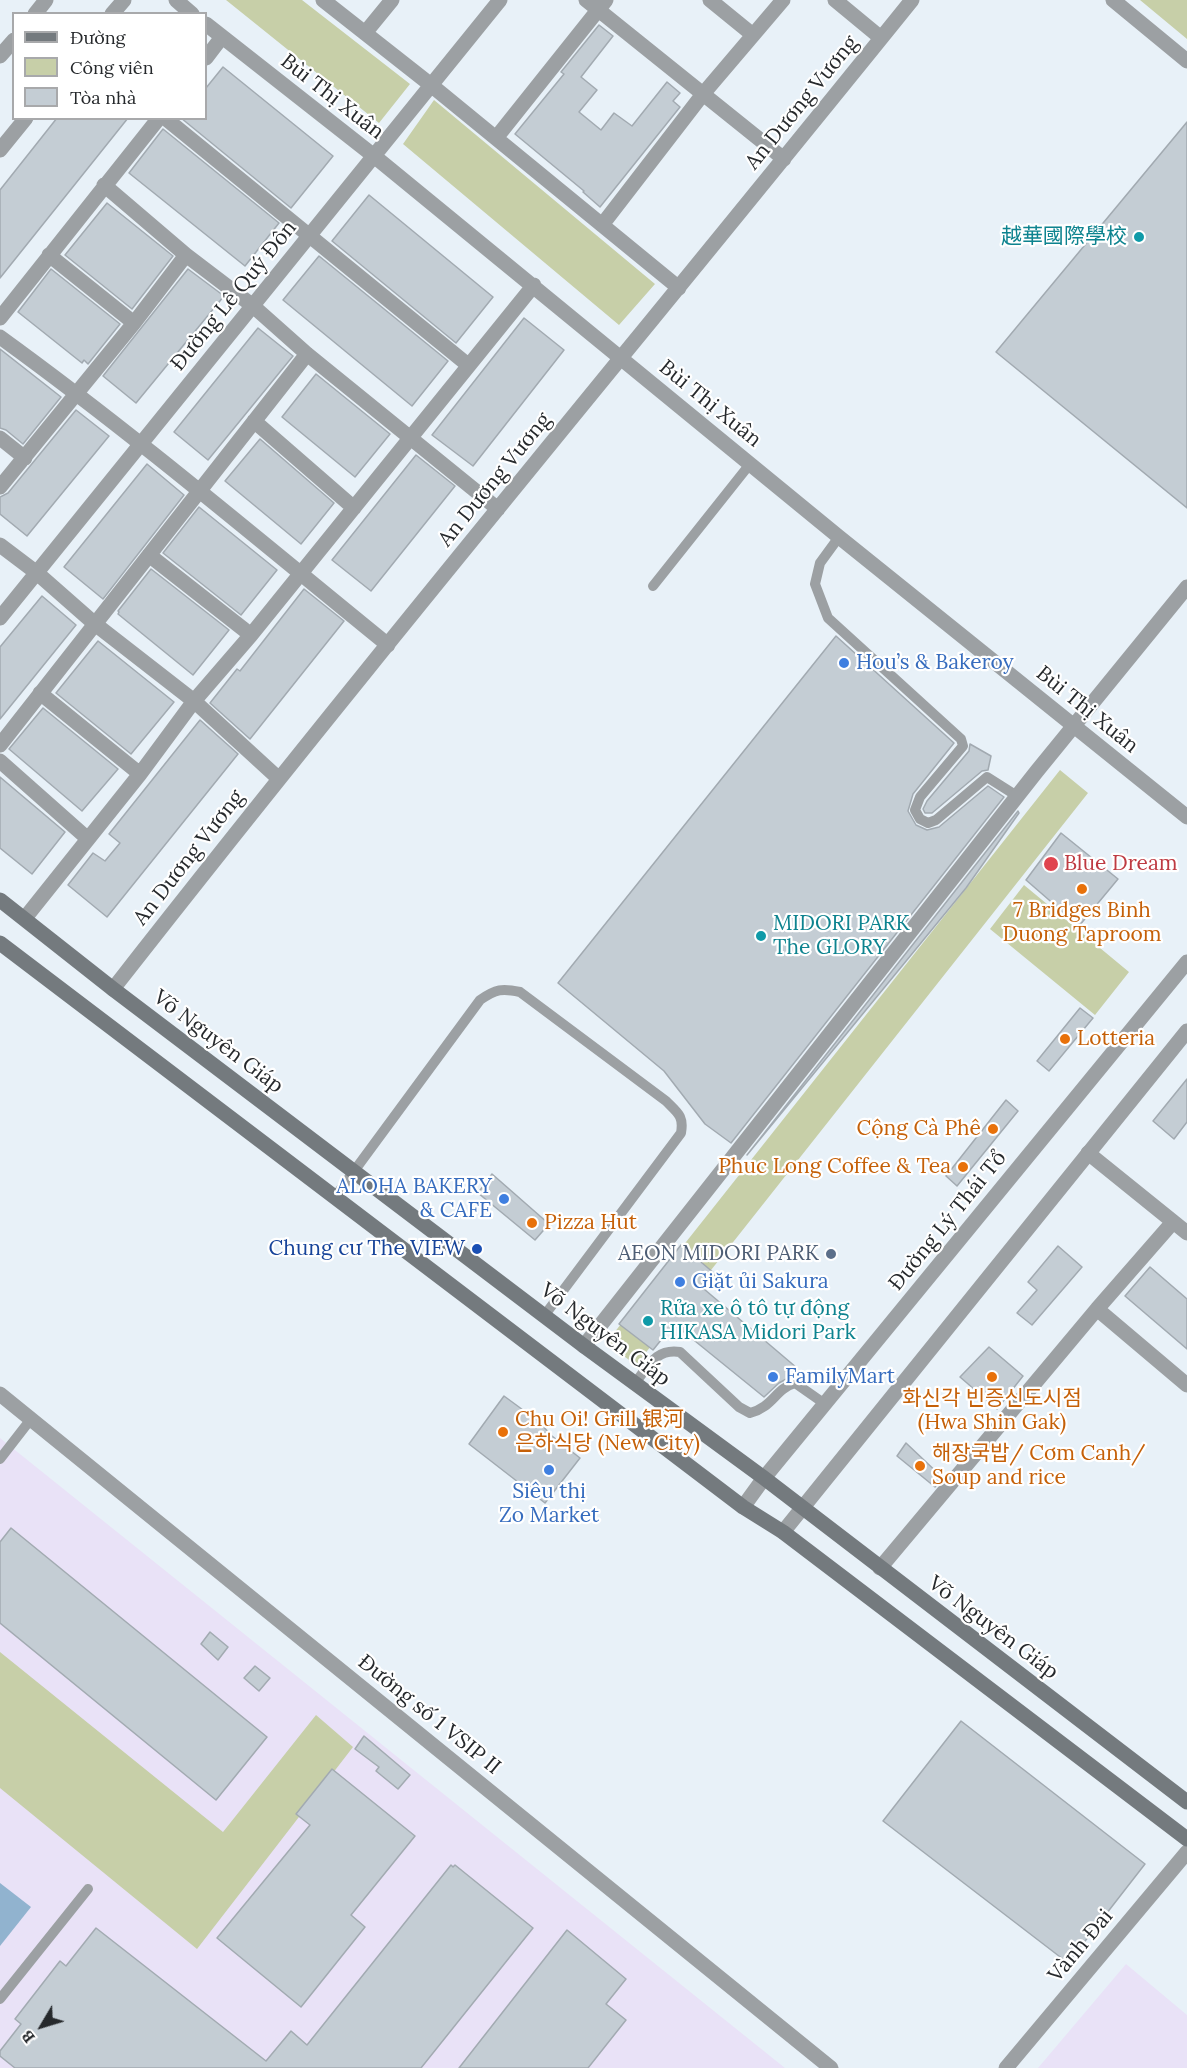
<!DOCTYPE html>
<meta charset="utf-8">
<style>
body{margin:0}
#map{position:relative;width:1187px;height:2068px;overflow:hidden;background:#e8f1f8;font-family:Lora,serif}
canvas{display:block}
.legend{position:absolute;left:12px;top:12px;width:195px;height:108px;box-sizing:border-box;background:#fff;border:2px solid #a8a9ab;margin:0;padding:8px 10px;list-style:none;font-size:18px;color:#26292c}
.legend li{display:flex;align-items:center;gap:12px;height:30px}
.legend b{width:30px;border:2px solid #a8a9ab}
.north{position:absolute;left:12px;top:1996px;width:60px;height:60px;-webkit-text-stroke:4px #fff;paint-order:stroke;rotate:232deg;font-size:16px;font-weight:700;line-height:24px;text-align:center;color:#26292c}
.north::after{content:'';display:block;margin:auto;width:21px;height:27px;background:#26292c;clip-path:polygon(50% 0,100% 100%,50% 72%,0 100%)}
</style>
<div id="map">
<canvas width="1187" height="2068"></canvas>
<ul class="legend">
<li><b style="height:8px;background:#747a7e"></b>Đường</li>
<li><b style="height:16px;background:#c7cfa8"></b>Công viên</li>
<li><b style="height:16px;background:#c4cdd4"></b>Tòa nhà</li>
</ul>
<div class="north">B</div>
</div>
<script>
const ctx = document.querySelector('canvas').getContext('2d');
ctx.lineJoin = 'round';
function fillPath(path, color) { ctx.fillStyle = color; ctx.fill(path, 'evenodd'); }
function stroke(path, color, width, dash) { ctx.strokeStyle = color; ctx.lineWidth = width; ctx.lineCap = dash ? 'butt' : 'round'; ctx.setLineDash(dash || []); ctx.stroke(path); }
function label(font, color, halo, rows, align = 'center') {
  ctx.font = font + ' Lora,"Noto Sans SC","Noto Sans KR",serif'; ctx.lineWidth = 4.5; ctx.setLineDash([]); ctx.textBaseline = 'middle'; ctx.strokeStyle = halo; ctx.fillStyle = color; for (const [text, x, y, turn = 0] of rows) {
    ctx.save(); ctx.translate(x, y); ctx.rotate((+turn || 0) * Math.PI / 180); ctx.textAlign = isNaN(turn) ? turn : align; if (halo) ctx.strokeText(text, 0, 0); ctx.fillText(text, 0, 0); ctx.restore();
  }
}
fillPath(new Path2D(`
 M0,1438l785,630h-785z
 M1126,1964l61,51v53h-149z`), '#e9e2f7');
fillPath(new Path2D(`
 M226,0h76l108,84 -31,39z
 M1140,0h47v39z
 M434,100l221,184 -36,41 -216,-181z
 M1060,770l28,23 -452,572 -30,-22z
 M1024,885l105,87 -34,43 -105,-86z
 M0,1652l223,180 93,-117 37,32 -156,202 -197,-161z`), '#c7cfa8');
fillPath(new Path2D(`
 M0,1883l31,24 -31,39z`), '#91b3cf');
const building = new Path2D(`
 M599,25l14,11 -32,41 16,13 -18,22 22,18 13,-17 18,13 35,-44 13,11 -7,8 7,6 -80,100 -17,-15 1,-1 -69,-57 49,-60 -3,-2z
 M223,67l110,89 -42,52 -110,-90h25v-30z
 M57,118h71l-128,160v-88z
 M1187,122v386l-191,-156z
 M163,129l116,94 -34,43 -116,-93z
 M369,195l124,102 -37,46 -124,-102z
 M107,203l66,53 -41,53 -67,-54z
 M319,256l129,105 -36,45 -129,-106z
 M51,269l69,55 -32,40 -4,-4 -2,3 -64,-51z
 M188,269l36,27 -88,107 -33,-27z
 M524,318l40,32 -91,116 -41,-31z
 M258,328l35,28 -85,104 -34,-28z
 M0,349l61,48 -38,47 -17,-14 -6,-2z
 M316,374l74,60 -35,43 -73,-60z
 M76,410l33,26 -82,100 -27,-22v-17l8,-4z
 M260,439l74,64 -33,41 -76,-63z
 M416,455l39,31 -84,105 -39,-31z
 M147,464l37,31 -81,104 -39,-32z
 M199,507l78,63 -36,45 -78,-62z
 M151,569l78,61 -36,45 -75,-61 1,-2 -1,-1z
 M304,589l40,32 -94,118 -40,-36 27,-34 3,2z
 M42,596l34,29 -76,94v-72z
 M836,636l118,107 -41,51 -5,17 8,14 11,5 12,-3 49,-41 16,11 -273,346 -26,-19 -41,-53 -106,-88z
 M98,641l76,61 -43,52 -75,-61z
 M43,708l75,61 -36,42 -73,-62z
 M200,720l38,34 -131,163 -39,-32 25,-32 12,8 15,-18 -11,-9z
 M970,744l21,12 -3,14 -6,1 -50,42h-7l-2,-4 4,-8 42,-50z
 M0,777l65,55 -33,42 -32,-26z
 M1018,811l1,2 -53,75 -219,267z
 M1061,833l57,46 -39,47 -53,-46z
 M1080,1008l13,10 -44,53 -12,-10z
 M1187,1079v43l-13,17 -21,-18z
 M1006,1100l12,11 -61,75 -11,-10z
 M492,1174l57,50 -14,16 -57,-47z
 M681,1245l34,29 -11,15 93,79 -7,9 -11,6 -15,14 -90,-73 -21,26 -34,-26z
 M1058,1246l24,21 -50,58 -15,-12 20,-23 -9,-8z
 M1150,1267l37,32v50l-62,-53z
 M989,1347l34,29 -26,33 -37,-32z
 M504,1396l34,25 14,15 28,22 -35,45 -76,-59z
 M906,1443l37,35 -8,9 -38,-31z
 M11,1528l256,209 -51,63 -216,-177v-81z
 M210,1632l18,15 -10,13 -17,-16z
 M255,1666l15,12 -11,13 -15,-13z
 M961,1721l184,143 -77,99 -185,-142z
 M364,1736l46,39 -12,14 -22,-18 3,-4 -24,-18z
 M332,1769l83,67 -64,79 14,12 -64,80 -84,-69 93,-113 -14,-11z
 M451,1865l2,2 2,-2 78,63 -112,140h-406l-15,-12v-5l21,-27 -6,-5 45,-58 6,5 30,-38 170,133 25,-30 16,14z
 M567,1930l59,49 -20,25 20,16 -38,48h-129z`);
fillPath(building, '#c4cdd4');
stroke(building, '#a2aab1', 1.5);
stroke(new Path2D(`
 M839,537l-19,26 -5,21 13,34 133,121 2,7 -43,51 -5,13 5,9 8,4 8,-3 51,-43 30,19
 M653,586l97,-122
 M335,1197l145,-197c16,-11 22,-12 40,-8l146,109c12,12 18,15 15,32l-137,183
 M635,1383c13,-16 21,-35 45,-31l59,55 11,6c23,-6 25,-24 45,-30l30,21
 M0,1459l31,-40
 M0,1999l88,-110`), '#9ca0a3', 10);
stroke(new Path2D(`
 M176,0l16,14
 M323,0l108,85 248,203
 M586,0l198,159
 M710,0l43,35
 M835,0l46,38
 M206,24l168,132 465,381 348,280
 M365,33l27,-33
 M206,58l16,-21
 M165,118l303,247
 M496,138l110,-138
 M104,185l82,70 67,51 54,48 191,155
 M602,225l101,-131 80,-94
 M49,255l85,68
 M0,318l159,-200
 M0,337c134,97 260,204 388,308
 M254,421l100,87
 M0,438l25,20
 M0,487l134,-164 52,-68
 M0,545l37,28 58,51 99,77 84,77
 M149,555l102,80
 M0,618l500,-618
 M40,693l100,81
 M0,745l307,-391
 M0,761l88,78
 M25,918l115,-144 54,-73 57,-66 283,-350
 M113,989c261,-334 533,-659 799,-989
 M1088,1153l99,80
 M1097,1309l76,-87
 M584,1346l453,-575 150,-184
 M0,1394l831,674
 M880,1568l217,-259 90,76
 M1006,2068l181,-216`), '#9ca0a3', 15);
stroke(new Path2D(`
 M1113,0l74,61
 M35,14l11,-14
 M112,14l12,-14
 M0,56l14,-16
 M0,150l26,-32
 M743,1507l21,-29 423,-516
 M783,1532l404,-501`), '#9ca0a3', 15);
stroke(new Path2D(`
 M0,900l113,89 471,357 180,132 423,324
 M0,943l743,564 40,25 404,307`), '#747a7e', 15);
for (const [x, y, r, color] of [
 [1139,237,6,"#0f9aa8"],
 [844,663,6,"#3f7fe0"],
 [1051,864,8,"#e0444e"],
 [1082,889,6,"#e8710a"],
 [761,936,6,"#0f9aa8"],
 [1065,1039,6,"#e8710a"],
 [993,1129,6,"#e8710a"],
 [963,1167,6,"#e8710a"],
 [504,1199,6,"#3f7fe0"],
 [532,1223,6,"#e8710a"],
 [477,1249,6,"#1a4fb4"],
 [831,1254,6,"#5c6f8a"],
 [680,1282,6,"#3f7fe0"],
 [648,1321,6,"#0f9aa8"],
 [773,1377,6,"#3f7fe0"],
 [992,1377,6,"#e8710a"],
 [503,1432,6,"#e8710a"],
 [920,1466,6,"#e8710a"],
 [549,1470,6,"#3f7fe0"]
]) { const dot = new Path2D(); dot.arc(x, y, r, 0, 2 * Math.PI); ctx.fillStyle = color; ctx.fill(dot); stroke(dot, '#fff', 2); }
label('21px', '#26292c', '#fff', [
 ["Bùi Thị Xuân",332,97,38],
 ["An Dương Vương",802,103,-51],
 ["Đường Lê Quý Đôn",234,296,-51],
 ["Bùi Thị Xuân",710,404,39],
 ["An Dương Vương",495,480,-51],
 ["Bùi Thị Xuân",1087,710,39],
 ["An Dương Vương",189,858,-52],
 ["Võ Nguyên Giáp",218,1042,37],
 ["Đường Lý Thái Tổ",948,1221,-51],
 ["Võ Nguyên Giáp",605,1335,37],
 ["Võ Nguyên Giáp",993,1628,37],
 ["Đường số 1 VSIP II",429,1715,39],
 ["Vành Đai",1081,1946,-50]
]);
label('21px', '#0d838f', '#fff', [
 ["越華國際學校",1127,237,"right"],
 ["MIDORI PARK",773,924],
 ["The GLORY",773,948],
 ["Rửa xe ô tô tự động",660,1309],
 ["HIKASA Midori Park",660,1333]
], 'left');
label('21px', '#366cbe', '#fff', [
 ["Hou’s & Bakeroy",856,663],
 ["ALOHA BAKERY",492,1187,"right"],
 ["& CAFE",492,1211,"right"],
 ["Giặt ủi Sakura",692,1282],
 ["FamilyMart",785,1377],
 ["Siêu thị",549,1492,"center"],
 ["Zo Market",549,1516,"center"]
], 'left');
label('21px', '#be3a42', '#fff', [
 ["Blue Dream",1064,864]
], 'left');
label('21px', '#c56008', '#fff', [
 ["7 Bridges Binh",1082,911,"center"],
 ["Duong Taproom",1082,935,"center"],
 ["Lotteria",1077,1039],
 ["Cộng Cà Phê",981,1129,"right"],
 ["Phuc Long Coffee & Tea",951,1167,"right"],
 ["Pizza Hut",544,1223],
 ["화신각 빈증신도시점",992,1399,"center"],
 ["(Hwa Shin Gak)",992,1423,"center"],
 ["Chu Oi! Grill 银河",515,1420],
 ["은하식당 (New City)",515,1444],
 ["해장국밥/ Cơm Canh/",932,1454],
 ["Soup and rice",932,1478]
], 'left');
label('21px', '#164399', '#fff', [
 ["Chung cư The VIEW",465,1249]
], 'right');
label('21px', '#4e5e75', '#fff', [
 ["AEON MIDORI PARK",819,1254]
], 'right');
</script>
